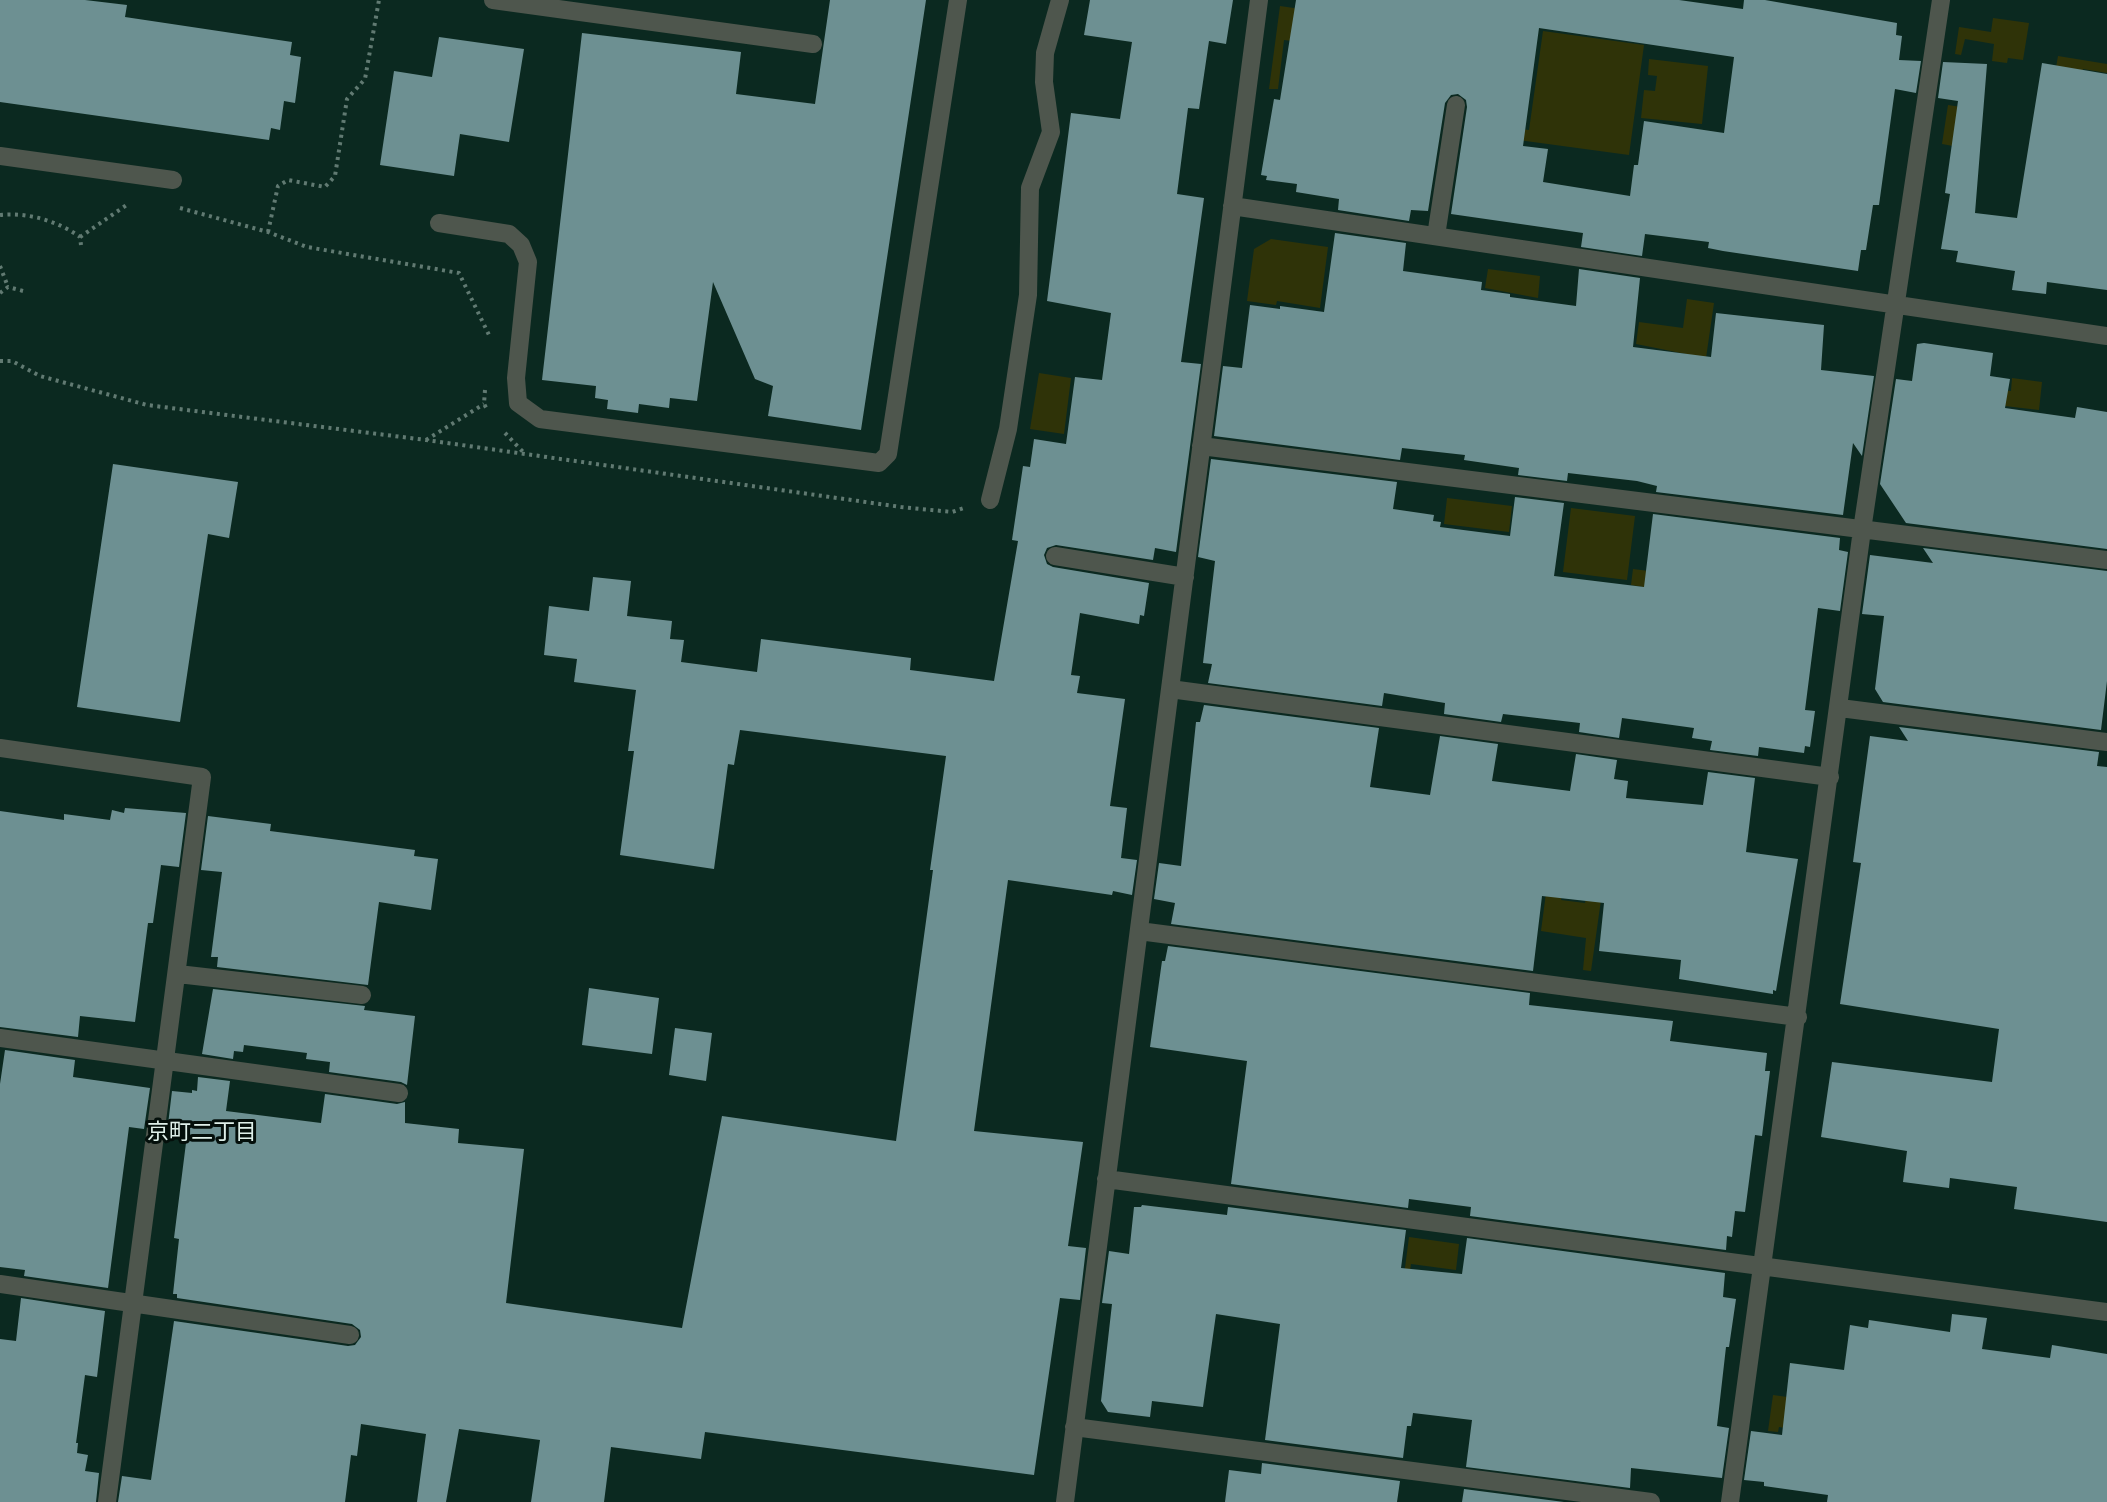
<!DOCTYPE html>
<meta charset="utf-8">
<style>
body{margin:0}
canvas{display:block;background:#0b2920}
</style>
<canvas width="2107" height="1502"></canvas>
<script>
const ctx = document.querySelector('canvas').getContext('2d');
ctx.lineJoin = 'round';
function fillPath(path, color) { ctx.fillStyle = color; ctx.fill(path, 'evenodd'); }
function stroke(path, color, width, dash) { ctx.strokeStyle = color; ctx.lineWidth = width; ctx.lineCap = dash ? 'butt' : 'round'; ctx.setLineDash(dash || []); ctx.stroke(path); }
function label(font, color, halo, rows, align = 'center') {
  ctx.font = font + ' Roboto,"Noto Sans JP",sans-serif'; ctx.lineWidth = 6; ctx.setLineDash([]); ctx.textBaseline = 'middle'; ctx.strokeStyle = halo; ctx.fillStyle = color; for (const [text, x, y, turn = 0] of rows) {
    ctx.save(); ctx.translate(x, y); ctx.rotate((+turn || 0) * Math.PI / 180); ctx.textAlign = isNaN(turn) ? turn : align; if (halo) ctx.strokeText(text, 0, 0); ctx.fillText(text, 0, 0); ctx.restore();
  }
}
fillPath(new Path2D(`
 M1280,6l89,13 -4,31 -81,-10 -6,49h-9z
 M1993,18l36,5 -6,37 -15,-2 -1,5 -15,-2 2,-17 -29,-5 -4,16 -6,-1 4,-27 32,5z
 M1543,31l101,14 -15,110 -155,-21 1,-11 54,7z
 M2058,56l49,8v9l-24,-4 -1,5 -27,-1z
 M1649,59l59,7 -6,58 -61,-6 3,-28 11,1 2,-15 -9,-1z
 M1948,105l13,2 14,43 -33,-6z
 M1271,239l57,8 -8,61 -43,-7 -1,4 -29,-4 7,-52z
 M1488,269l52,7 -2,22 -53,-10z
 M1687,299l27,4 -8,55 -70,-14 3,-22 44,6z
 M1039,373l32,5 -7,56 -34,-5z
 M2012,378l30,4 -3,28 -43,-5 -5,-16 20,2z
 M1447,498l65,8 -3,26 -65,-8z
 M1571,508l64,8 -8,64 -64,-8z
 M1633,569l63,8 -46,11 -19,-3z
 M1546,893l16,2 -1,5 24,3 1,-5 15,2 -10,71 -8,-1 3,-32 -45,-7z
 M1409,1237l50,7 -3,26 -45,-6 -5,35h-5z
 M1773,1395l65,9 -4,31 -55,-8 -1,5 -10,-1z`), '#2f3308');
fillPath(new Path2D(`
 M0,0h85l42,5 -2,12 167,25 -2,13 11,2 -6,46 -11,-2 -4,29 -9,-2 -2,12 -269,-38z
 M830,0h96l-65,430 -93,-14 5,-30 -18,-7 -42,-97 -16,119 -27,-3 -1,10 -30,-4 -1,9 -31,-4 1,-9 -13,-2 1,-12 -54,-6 40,-347 159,19 -5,42 79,10z
 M1090,0h143l-7,44 -17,-3 -10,68 -11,-1 -11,86 27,4 -23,164 20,2 -25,188 -21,-4 -2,12 -97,-15 -9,3 -3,7 3,9 6,3 96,16 -5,33 -4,-1 -1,9 -59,-11 -9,62 9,1 -3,17 48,6 -15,107 17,2 -6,50 16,2 -5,35 -19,-4 -1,4 -104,-15 -34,251 109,11 -15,104 18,2 -6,52 -20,-2 -26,177 -329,-43 -4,27 -90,-12 -7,55h-73l9,-62 -81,-11 -13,73h-29l9,-68 -65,-10 -4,32 -6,-1 -6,47h-227l4,-26 29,4 23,-159 174,25 7,-1 6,-8 -1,-7 -8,-6 -175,-26v-4h-4l6,-55 -5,-1 13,-103 -20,-2 5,-42 20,2v-3l5,1 1,-14 32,4 -4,30 95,12 4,-29 72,10 8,-2v21l54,6 -1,14 66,6 -18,154 176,25 40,-212 174,25 37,-271h-3l16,-114 -206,-26 -6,35 -6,-1 -14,105 -94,-14 14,-104h-6l8,-61 -62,-8 3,-23 -33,-4 5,-49 40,5 4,-34 38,4 -4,35 45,5 -2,18 14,1 -3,22 76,10 4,-33 150,19 -1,12 84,11 24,-140 -6,-1 11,-74 7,1 4,-28 32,5 9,-67 27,3 9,-67 -64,-12 24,-188 49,6 12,-77 -48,-7z
 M1296,0h383l64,9 1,-9h21l132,23 -1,12 6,1 -3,24 22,1 -5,32 -21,-4 -16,116h-6l-7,45h-5l-3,21 -135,-20 -15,-3 1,-6 -64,-8 -3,22 -61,-9 2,-14 -132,-19 16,-107 -1,-7 -8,-6 -7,1 -6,8 -17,108 -17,-1 -2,11 -71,-11 1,-11 -43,-7 1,-8 -31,-4 1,-4 -6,-1 13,-76 6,1zM1539,28l195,29 -10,76 -80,-12 -6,44h-4l-4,31 -87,-14 5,-33 -25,-3z
 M439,37l85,12 -15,93 -49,-8 -6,42 -74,-11 14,-94 38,6z
 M1943,62l44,2 -12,149 42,5 25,-155 65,11v216l-60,-8 -1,12 -34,-4 3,-19 -59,-9 2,-11 -17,-2 9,-55 -5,-1 13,-92 -20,-3z
 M1335,233l71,10 -3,28 79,11 -1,8 29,4v3l66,9 3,-37 61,9 -7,69 78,10 5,-44 108,12 -3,45 53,6 -12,80 -9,-13 -10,72 -187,-23 1,-6 -20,-5 -69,-8 -1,8 -49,-6 1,-7 -55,-8 1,-5 -63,-7 -2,12 -186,-24 9,-70 19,2 8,-63 30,4v-3l44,6z
 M1924,343l69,10 -3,23 20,3 -5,29 70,10 2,-11 30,5v137l-201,-26 -26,-39 16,-105 16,2 5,-37z
 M1211,459l186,23 -4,27 41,6 -1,6 8,1 -1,5 70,9 5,-39 49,6 -10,73 90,11 9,-73 187,24 -1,12 9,2 -8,59 -22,-3 -13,102 10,1 -5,36 -5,-1 -1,7 -45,-6 -1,9 -48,-6 2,-9 -20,-3 2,-10 -72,-10 -3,20 -40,-6 1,-9 -77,-9 -2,8 -57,-8 1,-11 -61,-10 -2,13 -174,-23 4,-19 -9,-1 12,-102 -17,-4z
 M113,464l125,18 -9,56 -21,-4 -28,188 -103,-15z
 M1923,548l184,23v110l-6,49 -218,-28 -8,-13 9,-73 -22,-2 8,-59 63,8z
 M1204,705l175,23 -9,59 60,8 10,-59 58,8 -6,37 78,10 6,-37 41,6 -3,19 14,2 -2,17 77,7 5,-33 47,6 -9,74 52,7 -22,132 -3,-1v4l-94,-15 2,-19 -82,-9 5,-48 -62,-7 -9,75 -362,-47 4,-21 -21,-4 5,-36 22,3 15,-144h4z
 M1899,727l200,25 -2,14 10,1v455l-93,-13 3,-22 -67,-9 -1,10 -46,-6 4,-31 -86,-14 11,-75 160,20 7,-53 -159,-25 21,-141 -8,-1 17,-126 38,5z
 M125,808l61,5 -7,54 -18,-2 -8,58h-5l-13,99 -55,-6 -2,21 -78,-10v-216l64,9v-6l46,6 2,-10 12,3z
 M208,816l63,8 -1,7 145,19 -1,6 24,3 -7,51 -52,-8 -11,83 -151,-18 1,-10h-7l11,-85 -21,-2z
 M1168,946l362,47 -1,12 144,16 -3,20 97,12 -2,18h5l-8,65 -7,-1 -10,77 -10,-1 -3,26 -5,-1 -1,14 -256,-34 1,-9 -62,-8 -1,9 -177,-24 16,-123 -97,-14 12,-86h3z
 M589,988l70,10 -7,56 -70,-9z
 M213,989l152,17 -1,4 51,6 -8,69 -6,-3 -72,-10 1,-10 -24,-3 1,-6 -63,-8 -1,7 -9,-1 -1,8 -31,-5z
 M675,1028l37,5 -6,48 -37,-6z
 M5,1050l70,10 -2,17 77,11 -6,41 -15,-2 -21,161 -84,-12 1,-6 -25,-3v-183z
 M1142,1205l85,10 1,-8 178,23 -5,38 61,6 5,-36 258,35 -2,24 13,2 -7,48h-3l-9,79 12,2 -7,50 -91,-10 -1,20 -164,-21 6,-47 -59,-7 -2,13h-4l-4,32 -138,-18 15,-116 -64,-10 -13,93 -51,-6 -2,16 -42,-5 -7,-11 11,-97 -10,-1 7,-52 20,3 5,-47h7z
 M21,1298l84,13 -8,66 -12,-2 -9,68h2l-1,10 11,2 -3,16 14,2 -3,29h-96v-163l16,2z
 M1952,1314l35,4 -5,31 68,9 2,-13 55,9v148h-280l1,-7 -64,-9v-4l-20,-2 7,-49 31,4 8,-72 54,7 6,-45 18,3 1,-8 81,12z
 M1262,1463l138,18 -3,21h-172l4,-32 32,4z
 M1464,1489l100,13h-102z`), '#6d9092');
stroke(new Path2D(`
 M180,208l88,24 39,15 152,26 30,62
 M0,215c27,-3 58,6 80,22l1,8
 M268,232l10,-46 10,-6 37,7 10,-11 12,-77 18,-20 14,-79
 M80,237l48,-33
 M0,266l8,21
 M0,293l8,-6 19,5
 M0,361h12l28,15 107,29 279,35 475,67 51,5 12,-4
 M485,390l-1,14 4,7
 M505,433l20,21
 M426,440l58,-36`), '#617a72', 4, [3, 4.5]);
stroke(new Path2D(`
 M493,0l320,44
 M0,156l173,24
 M1232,206l875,130
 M439,223l70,11 12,11 7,17 -12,116 2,25 22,16 339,44 9,-9 70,-454
 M1436,236l20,-131
 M1201,446l906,114
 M990,500l18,-71 20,-134 2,-107 21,-56 -7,-50 1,-29 15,-53
 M1055,556l130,21
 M1170,689l660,88
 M1840,708l267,34
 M0,748l202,29 -95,725
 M1139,931l659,86
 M178,974l184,21
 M0,1038l399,55
 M1106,1179l1001,133
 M0,1284l350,51
 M1074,1427l577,75
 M1065,1502l194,-1502
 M1730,1502l132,-972 79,-530`), '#4e564d', 18);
label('22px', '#deefe9', '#040f0b', [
 ["京町二丁目",202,1133]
]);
</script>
